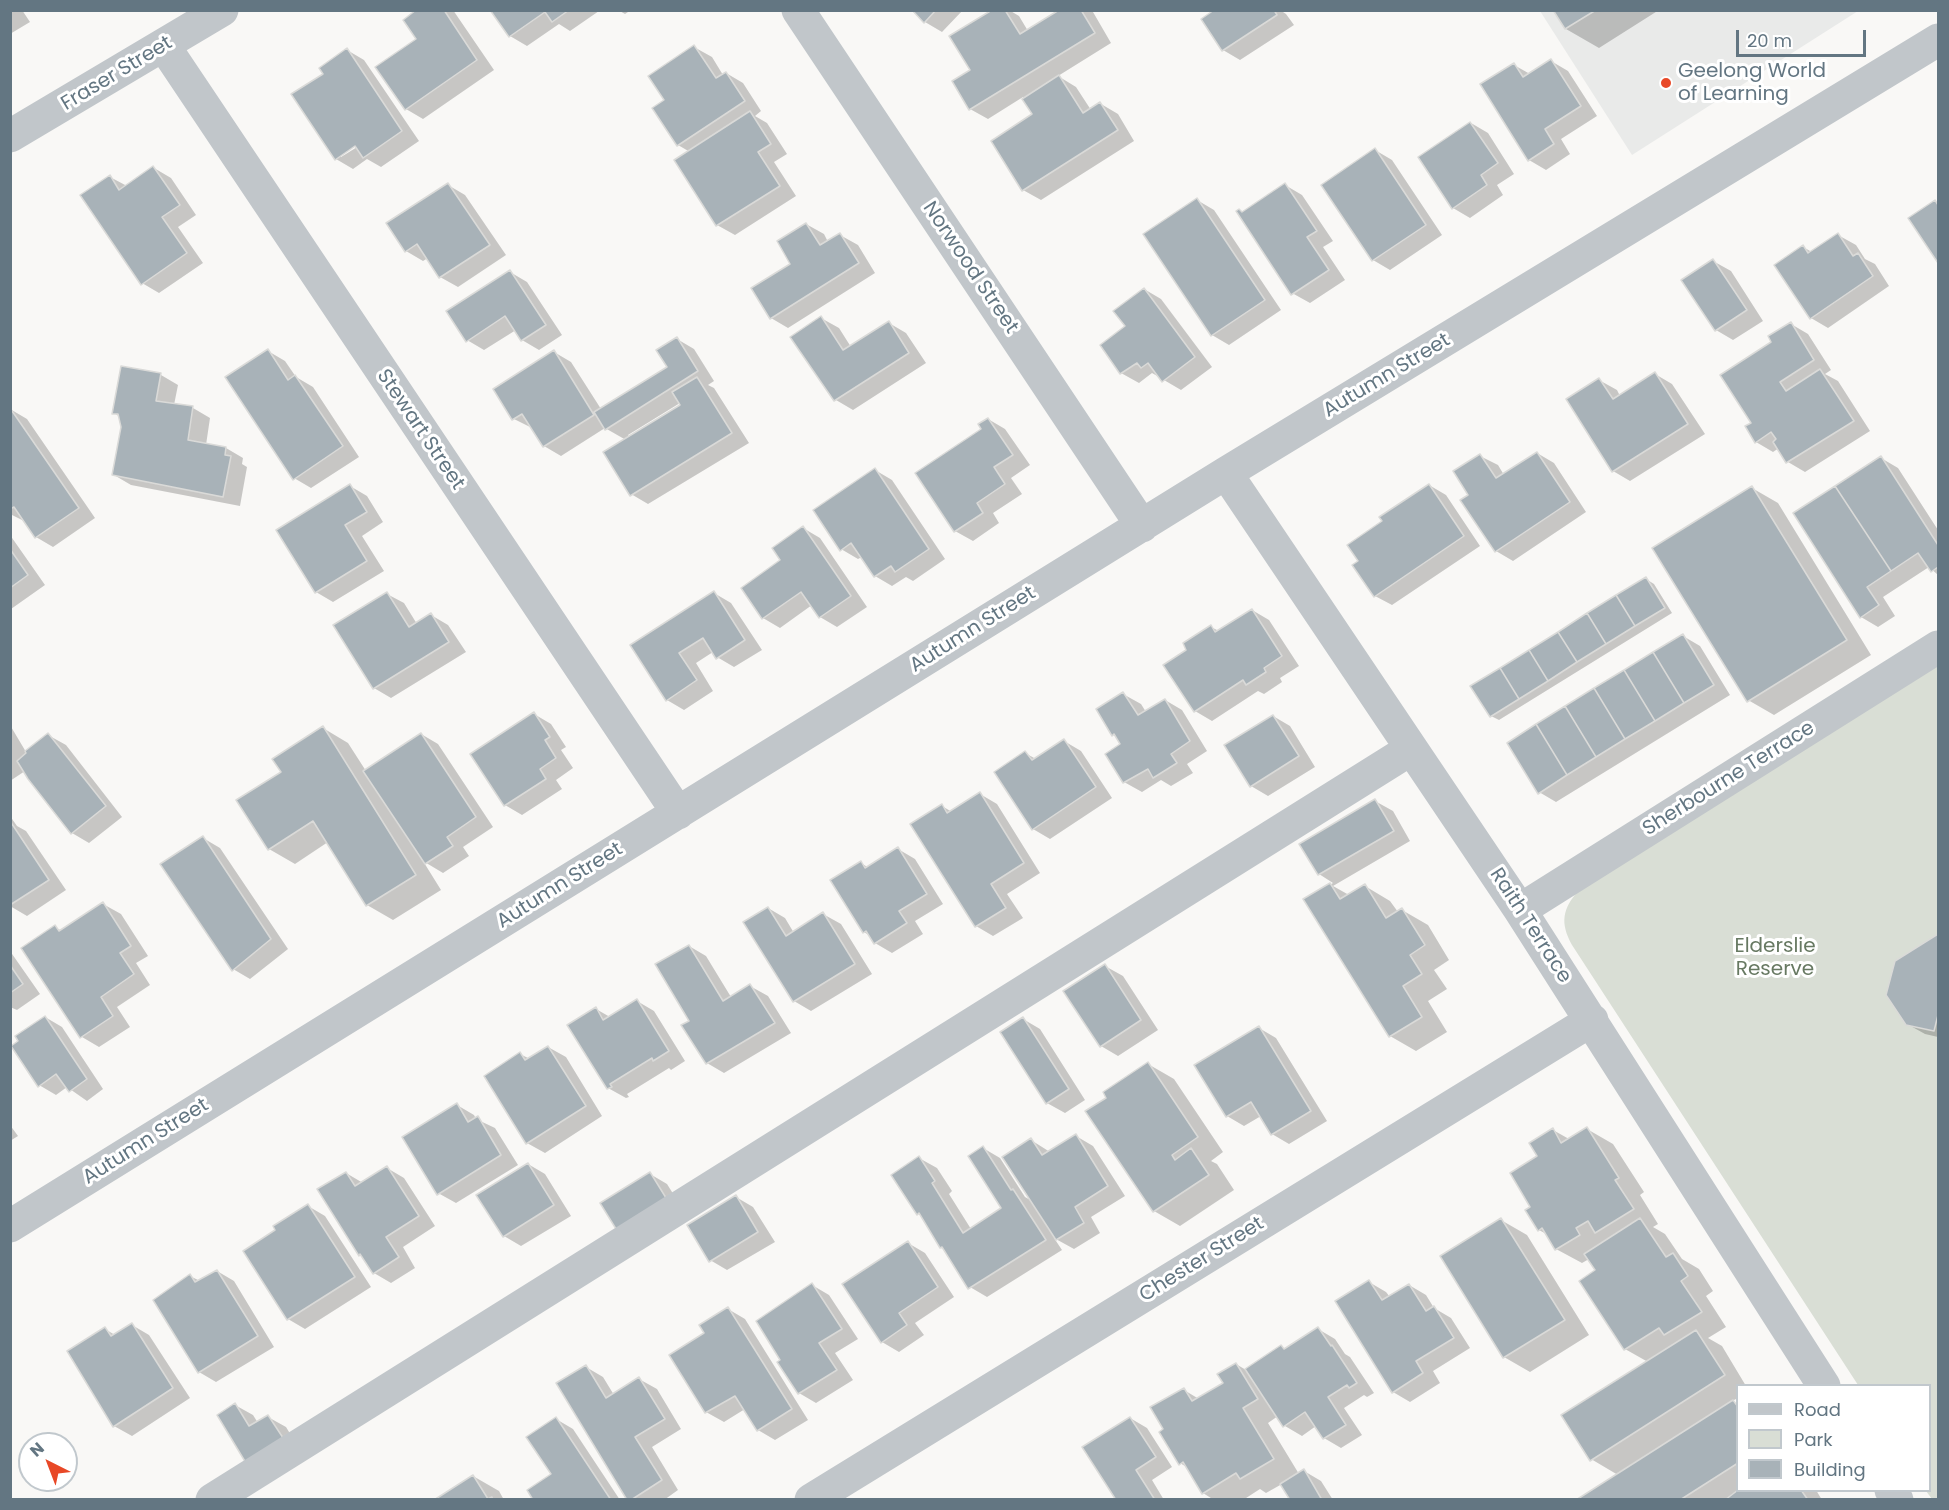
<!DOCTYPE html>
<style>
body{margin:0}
#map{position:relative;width:1949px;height:1510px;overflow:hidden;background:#f9f8f6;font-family:Poppins,sans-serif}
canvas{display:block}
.frame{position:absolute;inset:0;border:12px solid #637682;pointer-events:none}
.legend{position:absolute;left:1736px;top:1384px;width:195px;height:108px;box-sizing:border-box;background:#fff;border:2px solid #c1c8cd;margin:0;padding:8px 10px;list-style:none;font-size:18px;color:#637682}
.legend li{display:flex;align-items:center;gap:12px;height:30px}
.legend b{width:30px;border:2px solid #c1c8cd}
.north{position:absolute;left:18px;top:1432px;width:60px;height:60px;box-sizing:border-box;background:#fff;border:2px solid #c1c8cd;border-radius:50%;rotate:318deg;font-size:16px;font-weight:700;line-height:24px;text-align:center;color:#637682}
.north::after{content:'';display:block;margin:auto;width:21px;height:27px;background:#e84827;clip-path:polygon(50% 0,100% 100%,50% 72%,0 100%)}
.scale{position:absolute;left:1736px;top:30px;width:130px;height:27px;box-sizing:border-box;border:3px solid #637682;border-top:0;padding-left:8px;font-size:18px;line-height:21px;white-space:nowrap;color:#637682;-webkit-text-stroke:4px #fff;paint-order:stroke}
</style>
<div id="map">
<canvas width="1949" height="1510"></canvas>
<div class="frame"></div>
<ul class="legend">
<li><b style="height:8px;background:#c1c6ca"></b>Road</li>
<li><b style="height:16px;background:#d9ded5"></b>Park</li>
<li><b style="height:16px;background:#a8b2b8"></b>Building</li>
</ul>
<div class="north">N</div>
<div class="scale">20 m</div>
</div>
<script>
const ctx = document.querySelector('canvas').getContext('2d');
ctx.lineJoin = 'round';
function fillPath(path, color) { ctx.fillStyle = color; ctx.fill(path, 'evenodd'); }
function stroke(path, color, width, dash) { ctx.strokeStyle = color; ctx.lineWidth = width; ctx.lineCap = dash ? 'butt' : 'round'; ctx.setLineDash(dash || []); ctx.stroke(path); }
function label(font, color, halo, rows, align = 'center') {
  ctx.font = font + ' Poppins,sans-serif'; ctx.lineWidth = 6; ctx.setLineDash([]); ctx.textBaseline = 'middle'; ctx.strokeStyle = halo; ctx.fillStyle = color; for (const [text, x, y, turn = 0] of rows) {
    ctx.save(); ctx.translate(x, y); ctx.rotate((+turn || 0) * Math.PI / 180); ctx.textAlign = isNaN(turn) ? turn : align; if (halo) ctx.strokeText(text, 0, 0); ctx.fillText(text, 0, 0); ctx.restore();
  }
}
fillPath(new Path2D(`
 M1540,11h318l-226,144z`), '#e9eae9');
fillPath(new Path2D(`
 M1938,664v835h-6l-6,-8 4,-1v-104l-72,-1 -286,-440c-12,-22 -10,-36 7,-55z`), '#d9ded5');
fillPath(new Path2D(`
 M10,10h12l8,12 -20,12z
 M419,10h34l41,60 -71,49 -17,-10 12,-70z
 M492,10h107v1l-29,20 -11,-7 -32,22 -17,-10z
 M618,10h13l-6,4z
 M914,10h49l-21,22 -17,-10z
 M995,10h14l10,6 9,15 34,-21h27l4,2 18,31 -53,33 18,11 15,23 10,-6 17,10 16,27 -93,59 -18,-10 11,-75 -11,-18 -35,22 -18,-10 2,-38z
 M1217,10h63l6,4 8,11 -54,35 -17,-10z
 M1555,10h104l-60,38 -33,-19z
 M694,47l18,10 11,18 3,-2 17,10 18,28 -6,5 12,7 20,31 -13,8 22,34 -61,39 -18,-10 -41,-65 14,-8 -12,-7 -24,-37 12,-8z
 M347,50l17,10 55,81 -38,26 -14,-8 -14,10 -17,-10 -11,-85zM360,141l2,3 -21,13v-3z
 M1551,61l17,10 29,45 -36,23 9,15 -24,16 -17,-10 -15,-95 16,9z
 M1471,123l17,10 26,41 -17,11 6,10 -33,23 -17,-10z
 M1375,150l17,10 50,75 -52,35 -17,-10z
 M154,168l17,10 25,37 -18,12 25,36 -44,30 -17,-10 -32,-106 17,9z
 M448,185l17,10 41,60 -48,32 -18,-10 -12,-19 -5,3 -17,-10z
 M1285,185l17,10 31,46 -10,6 22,33 -35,23 -18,-10 -53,-83 5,3z
 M1197,200l17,10 67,100 -52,35 -17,-10z
 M1935,201l3,3v57l-28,-43z
 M806,224l18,10 4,8 12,-7 18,10 17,28 -87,55 -17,-10z
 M1838,235l18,10 9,14 10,5 14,22 -61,42 -17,-10 -8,-71 9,5z
 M1713,261l18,10 32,50 -30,19 -17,-10z
 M510,272l17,10 35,53 -23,15 -17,-10 -6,-10 -32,20 -17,-10z
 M1144,289l17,10 51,68 -31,23 -29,-17 -13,10 -18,-10 -19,-28 25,-18z
 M821,318l18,10 12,19 38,-24 17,10 20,30 -73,47 -17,-10 -44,-62z
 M1791,324l17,10 23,36 -6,4 13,7 32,50 -65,41 -17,-10 -9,-14 -6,4 -17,-10 -3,-18z
 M677,339l17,10 20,32 -6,4 6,3 35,55 -101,61 -17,-10 -5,-54 -21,-12 -44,28 -17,-10 -12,-18 -18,-9 40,-67 17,10 30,47 68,-42zM680,403l2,2 -52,33 -2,-3z
 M268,351l17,10 11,16 17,10 46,70 -48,31 -17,-10z
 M123,367l38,8 17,10 -4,20 19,3 17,10 -4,27 20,3 17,10 -1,6 5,3 -7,39 -109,-21 -17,-10 9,-48 -3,-10 -6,-4z
 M1655,374l17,10 33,50 -75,47 -17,-10 -14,-91 18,10 3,6z
 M10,409l17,10 68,99 -42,29 -17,-10 -12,-16 -14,-7z
 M988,419l17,10 25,36 -19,13 11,16 -29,19 6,10 -26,18 -18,-10z
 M1537,453l17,10 32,49 -73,49 -17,-10 -25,-56 9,-39 18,9 6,10z
 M1881,458l17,10 40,62v45l-9,-8 -46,30 12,19 -17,11 -17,-10z
 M875,470l17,10 53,79 -32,22 -7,-4 -14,9 -17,-10 -13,-19 -4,2 -17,-10z
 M1429,485l17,10 34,51 -88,59 -17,-9 -15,-35 24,-40z
 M350,486l17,10 16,26 -21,14 22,35 -51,31 -17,-10z
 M1752,488l26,15 93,152 -97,60 -26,-15z
 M803,528l17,10 47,69 -30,20 -17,-10 -8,-12 -32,23 -17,-10 19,-57z
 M10,535l35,50 -34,24 -1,-1z
 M1646,579l8,5 18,29 -173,107 -8,-4z
 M714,593l17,10 31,47 -28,17 -17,-10 -4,-5 -17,11 17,28 -29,19 -17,-10 -35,-54z
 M387,594l17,9 13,21 14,-9 17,10 18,27 -75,46 -17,-10z
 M1252,610l17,10 30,46 -19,12 2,4 -18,12 -6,-3 -46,30 -17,-10 -7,-61 23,-23 8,4z
 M1683,636l17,10 30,49 -174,107 -17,-10z
 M1123,694l18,10 5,8 19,-12 17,10 25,41 -20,13 6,9 -22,13 -10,-6 -19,12 -18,-10 -2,-38 -4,-6 -5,-3z
 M534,714l17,10 15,23 -5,3 12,18 -17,12 6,9 -40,26 -17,-10z
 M1273,716l17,10 25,41 -47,29 -17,-10z
 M10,725l16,27 22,-17 18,10 56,72 -33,26 -17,-10 -47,-62 -15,10z
 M323,728l25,15 18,28 55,-37 17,10 55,83 -30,20 6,9 -26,17 -20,-12 18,29 -48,30 -26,-15 -39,-63 -33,22 -26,-15z
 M1064,741l17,10 31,47 -62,41 -17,-10 -8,-76 11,6z
 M980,794l17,10 43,69 -33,21 16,24 -30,18 -17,-10 -34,-120 10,6z
 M1375,801l18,10 17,30 -77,45 16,9 16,-9 25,15 8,11 4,-2 26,15 21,35 -15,10 13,19 -19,12 19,31 -31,19 -26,-15 -84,-136 27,-17 -14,-9z
 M10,816l7,10 9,5 40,59 -39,26 -17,-10z
 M203,838l17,10 68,101 -38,30 -17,-10z
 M898,849l17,10 28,45 -28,17 8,13 -31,19 -17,-10 -5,-7 -6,-4 -3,-69 8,5z
 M103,904l18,10 27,42 -12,7 14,22 -33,22 13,20 -31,20 -17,-10 -59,-89 32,-21 7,4z
 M768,908l17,10 9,15 29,-19 18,10 31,50 -61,37 -17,-10z
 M1938,936v101l-13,-3 -18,-10 -11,-62z
 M689,946l17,10 25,41 19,-11 18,10 23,37 -67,40 -17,-10 -16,-41z
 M10,951l30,43 -23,16 -7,-3z
 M1105,966l18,10 35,54 -40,26 -17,-10z
 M637,1001l17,10 31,50 -14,9 -2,-2 -42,26 2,3 -3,1 -18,-10 -12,-79 14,8z
 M45,1017l17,10 41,62 -16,12 -20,-14 -11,8 -17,-10z
 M1023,1019l17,10 45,71 -20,13 -18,-10 -45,-71z
 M1259,1028l17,10 51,83 -38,23 -17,-10 -11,-18 -17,10 -17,-10z
 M548,1047l18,10 36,59 -57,37 -18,-10 -7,-89 10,5z
 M1148,1064l26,15 49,73 -12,9 6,3 17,26 -54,36 -26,-15 -46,-113z
 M457,1105l17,10 2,4 19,9 23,37 -62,38 -18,-10z
 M10,1125l8,11 -8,5z
 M1587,1129l26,15 31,48 -4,3 18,29 -5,3 12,7 17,25 17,10 14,22 -7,5 20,31 -18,11 14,8 24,40h-8v12l-6,3 6,3v86h78l6,10h-243l39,-25 -27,-16 57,-97 -23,-13 -44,-68 16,-10 -8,-12 -7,4 -26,-14 -8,-14 -9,-5 -7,-23 7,-50 14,-27 16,9z
 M1076,1136l17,10 32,50 -34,21 9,16 -26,16 -20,-11 8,12 -75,47 -17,-10 -24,-38 -5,-2 -19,-31 -4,-2 1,-56 18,10 15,23 -3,3 22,35 32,-20 -20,-61 17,10 25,39 7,4 -1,-61 19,12z
 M528,1164l17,10 26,42 -50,30 -17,-10z
 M387,1168l17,10 31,48 -32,21 12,21 -24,15 -17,-10 -10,-16 -4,-3 -14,-81 17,10z
 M650,1174l17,10 20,32 -48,30z
 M736,1197l17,10 22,35 -48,28 -17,-10z
 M308,1206l17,10 46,71 -66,42 -17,-10z
 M1501,1220l26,15 62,100 -59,37 -26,-15z
 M908,1243l17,10 29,44 -39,26 9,12 -25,17 -17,-10z
 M217,1271l17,10 40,66 -58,35 -17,-10 -9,-96 10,5z
 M1369,1282l17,10 4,5 19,-12 17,10 8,13 17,10 19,30 -37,23 7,12 -30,19 -17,-10z
 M812,1285l17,10 29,44 -23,14 18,27 -37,23 -17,-10 -17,-33z
 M728,1309l17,10 63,101 -33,20 -17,-10 -13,-21 -21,13 -18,-10v-78z
 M132,1325l17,10 41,63 -58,38 -18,-10 -9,-97 10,6z
 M1318,1329l17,10 10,15 5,3 24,36 -7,4 -3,-2 -20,13 18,27 -21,13 -17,-10 -8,-12 -14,10 -17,-10 -7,-10 -10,7 31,51 5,-3 17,10 12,19h-42l-9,-16 -16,9 -6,-4 -17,11h-29l-11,-7 -15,-25 -8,-5 -15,-34 19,-39 15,9 26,-16 11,-19 10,6 35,-23 5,2z
 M586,1367l17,10 11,18 25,-16 18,10 24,40 -29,18 26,43 -14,10h-35z
 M235,1405l18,10 5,8 10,-6 18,10 17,28 -35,22z
 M1130,1418l17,10 25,39 -20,13 12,20h-46z
 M556,1419l17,10 47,71h-85l18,-25z
 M473,1476l26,15 5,9h-67z`), '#0003');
const building = new Path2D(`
 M416,10h28l33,50 -72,50 -30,-43 41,-28 -13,-19z
 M490,10h79l-17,12 -7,-10 -36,25z
 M912,10h24l-12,13z
 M992,10h13l15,24 39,-24h22l14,23 -126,77 -17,-29 18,-11 -21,-34z
 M1214,10h60l3,5 -55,36 -21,-32z
 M1553,10h43l-31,19z
 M694,45l22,33 10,-6 19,29 -68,45 -25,-38 12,-8 -16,-24z
 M347,48l55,83 -39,27 -8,-12 -20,14 -44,-66 32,-20 -4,-6z
 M1551,59l30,47 -36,23 9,15 -26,17 -48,-77 34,-21 9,14z
 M1059,75l24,38 17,-11 18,28 -96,61 -31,-50 41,-27 -10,-15z
 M750,111l21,33 -13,8 22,34 -64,40 -42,-66z
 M1470,122l28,41 -17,12 6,10 -35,24 -34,-52z
 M1375,148l51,77 -54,36 -51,-76z
 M153,166l27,39 -18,12 25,36 -46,32 -61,-90 30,-20 9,15z
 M448,183l42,62 -51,33 -22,-34 -12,8 -19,-29z
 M1285,183l32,48 -10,6 22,33 -38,25 -55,-84 3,-2 3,3z
 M1197,198l68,102 -54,36 -68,-102z
 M1935,200l3,5v58l-30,-45z
 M806,223l14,22 20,-12 19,30 -89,56 -19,-31 39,-24 -13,-23z
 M1838,233l15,23 5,-3 15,23 -63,43 -36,-54 29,-20 5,8z
 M1713,259l34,51 -32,21 -34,-51z
 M510,270l36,55 -25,16 -16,-25 -39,26 -20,-31z
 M1144,288l51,69 -33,25 -14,-19 -7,5 -4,-5 -17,11 -20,-29 25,-19 -12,-15z
 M821,316l22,34 46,-29 20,32 -75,48 -44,-64z
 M1791,322l23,38 -34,22 6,9 34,-22 34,52 -68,42 -13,-21 3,-3 -5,-7 -16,11 -10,-17 6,-3 -31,-48 51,-33 -3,-6z
 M677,337l21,34 -93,59 -11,-18 73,-45 -11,-17z
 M268,349l20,31 7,-5 48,71 -50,34 -68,-103z
 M554,350l40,65 -51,32 -21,-33 -10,6 -19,-31z
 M121,366l40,7 -5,28 37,5 -5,34 38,7 -1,8 6,1 -8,41 -111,-22 9,-48 -3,-13h-6z
 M1655,372l33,52 -76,48 -46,-73 33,-21 14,21z
 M697,377l35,56 -102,63 -27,-44 77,-47 -8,-13z
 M10,408l69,100 -44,30 -21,-31 -4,2z
 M988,418l25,37 -19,12 11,17 -28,19 6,10 -29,19 -39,-59 66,-44 -3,-5z
 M1537,452l33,50 -75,50 -35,-52 8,-5 -15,-24 27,-17 16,24z
 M1881,456l57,89v22l-7,5 -13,-19 -27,18 -56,-85z
 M875,468l54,81 -34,23 -4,-6 -17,11 -23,-34 -11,8 -27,-41z
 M350,484l17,28 -22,13 22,36 -52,32 -39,-63z
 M1429,484l35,52 -90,61 -22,-32 6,-4 -11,-16 35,-24 -3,-4z
 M1752,486l95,154 -100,62 -95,-154z
 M1835,486l56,85 -24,16 12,18 -19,13 -67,-105z
 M803,526l48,70 -32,22 -18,-26 -39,27 -21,-31 39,-28 -8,-12z
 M10,549l18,26 -18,13z
 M1646,577l19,31 -30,18 -19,-31z
 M714,591l31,49 -29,19 -13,-21 -24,15 18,27 -31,21 -36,-56z
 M387,592l22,35 22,-14 18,29 -76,47 -40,-64z
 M1616,595l19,31 -29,18 -19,-31z
 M1252,609l30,47 -18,12 2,4 -20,13 -3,-5 -49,32 -31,-47 23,-15 -3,-7 28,-18 4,7z
 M1587,613l19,31 -29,18 -19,-30z
 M1558,632l19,30 -29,19 -19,-31z
 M1683,634l31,51 -30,18 -31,-51z
 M1529,650l19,31 -29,18 -19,-31z
 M1653,652l31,51 -29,18 -31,-51z
 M1500,668l19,31 -29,18 -20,-31z
 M1624,670l31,51 -30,18 -31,-51z
 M1594,688l31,51 -29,18 -31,-51z
 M1123,692l15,23 27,-16 25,42 -19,13 6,9 -24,15 -5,-9 -25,14 -18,-29 15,-10 -6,-10 -2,2 -16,-27z
 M1565,706l31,51 -29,18 -31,-51z
 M534,712l16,25 -5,3 11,18 -16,11 6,10 -42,27 -34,-52z
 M1273,715l26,41 -49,31 -26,-42z
 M1536,724l31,51 -29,19 -31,-51z
 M323,726l93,149 -50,31 -53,-85 -45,29 -32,-50 45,-28 -9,-13z
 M48,733l58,73 -35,28 -43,-55 -11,-18 9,-8 -1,-2z
 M421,733l55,84 -29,20 6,9 -28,18 -62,-93z
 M1064,739l32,48 -64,43 -38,-58 31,-21 7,9z
 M980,792l44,71 -33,21 15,24 -31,19 -65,-103 32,-20 5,9z
 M1375,799l19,32 -76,44 -19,-31z
 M10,821l39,59 -39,25z
 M203,836l68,103 -39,32 -72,-107z
 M898,847l29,47 -28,17 8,12 -33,21 -8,-13 -3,2 -33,-53 31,-19 4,7z
 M1330,883l10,16 25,-15 21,34 16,-10 23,37 -15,10 12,19 -19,12 19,31 -33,20 -86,-138z
 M103,902l28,44 -11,7 14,21 -33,23 12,19 -33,22 -59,-90 34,-23 4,6z
 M768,907l18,29 37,-24 32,52 -62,38 -50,-80z
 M1938,934v81l-4,16 -28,-6 -20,-30 9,-34z
 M689,945l34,56 27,-17 25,39 -69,41 -25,-39 8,-4 -34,-57z
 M1105,964l36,56 -41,27 -37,-56z
 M10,965l13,19 -13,9z
 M637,999l32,52 -16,10 -1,-3 -42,26 2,3 -5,2 -40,-64 29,-18 7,13z
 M45,1016l42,63 -18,13 -13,-18 -18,13 -27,-41 7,-5 -3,-5z
 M1023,1017l46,72 -23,15 -46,-72z
 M1259,1026l52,85 -40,24 -20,-33 -25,15 -32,-52z
 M548,1046l38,60 -60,38 -42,-68 36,-24 5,8z
 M1148,1062l50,75 -26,18 3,5 16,-12 18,27 -56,37 -68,-101 21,-13 -3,-6z
 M457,1103l11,19 10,-6 23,39 -64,40 -35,-58z
 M1587,1127l32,51 -4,2 19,29 -39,24 -7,-12 -12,7 4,7 -25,15 -13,-22 -4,3 -13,-21 5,-3 -20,-34 27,-17 -8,-13 24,-15 8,15z
 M1076,1134l32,52 -33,21 9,16 -28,17 -54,-83 29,-19 11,17z
 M983,1146l28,44 2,-1 33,51 -78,49 -26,-42 -2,1 -21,-35 -2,2 -26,-40 28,-19 16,25 -3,2 31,50 38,-25 -33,-52z
 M528,1163l26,42 -51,32 -27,-42z
 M387,1166l32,50 -33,21 13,20 -26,17 -13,-20 -1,2 -42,-67 29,-17 9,14z
 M650,1172l21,34 -50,31 -21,-34z
 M736,1195l22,37 -49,30 -22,-37z
 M308,1204l47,73 -68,43 -44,-69 32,-21 -2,-4z
 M1501,1218l64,102 -62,38 -63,-102z
 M1640,1218l26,39 7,-4 15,23 -7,5 21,31 -38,23 -5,-7 -35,22 -45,-69 16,-11 -11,-16z
 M908,1241l30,46 -39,26 8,12 -26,18 -39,-59z
 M217,1270l41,66 -60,37 -45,-73 37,-26 5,8z
 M1369,1280l13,20 27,-16 17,27 8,-5 20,32 -38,23 7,12 -31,20 -57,-92z
 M812,1283l30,46 -23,14 18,27 -39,24 -21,-32 3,-2 -24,-39z
 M728,1307l64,102 -35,22 -22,-35 -30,17 -36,-58 35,-22 -5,-8z
 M132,1323l41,65 -60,39 -46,-76 38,-24 6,9z
 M1318,1327l13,19 1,-1 25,38 -8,5 -2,-3 -19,12 18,28 -23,14 -18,-27 -22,15 -38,-58 36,-24 3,4z
 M1696,1330l29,45 -135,86 -29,-46z
 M1236,1363l22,36 -15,9 31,51 -34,20 -4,-6 -34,21 -19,-32 -4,3 -20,-33 4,-3 -13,-22 34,-19 8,13 31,-18 -6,-9z
 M586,1365l20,33 33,-21 26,42 -30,18 27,43 -31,20h-4l-71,-117z
 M1733,1400l5,7v56l-58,37h-104z
 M235,1403l14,23 19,-11 19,29 -38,24 -32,-53z
 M556,1417l55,83h-78l-6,-10 24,-16 -25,-37z
 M1130,1417l26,40 -20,13 19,30h-39l-34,-53z
 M1304,1469l18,31h-32l-10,-16z
 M473,1475l15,24 4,-2 1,3h-59z
 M1738,1490h63l7,10h-83z`);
fillPath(building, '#a8b2b8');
stroke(building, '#dadad8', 1.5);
stroke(new Path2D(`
 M798,10l344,516
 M164,46l514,767
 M10,136l212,-126
 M1226,473l294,437 304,476
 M1520,910l418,-263
 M10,1226l1216,-753 712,-433
 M1891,1490l6,10
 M212,1500l1199,-751
 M811,1500l781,-480`), '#c1c6ca', 33);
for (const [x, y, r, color] of [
 [1666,83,6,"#e84827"]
]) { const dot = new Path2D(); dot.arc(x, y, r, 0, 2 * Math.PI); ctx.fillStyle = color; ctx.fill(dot); stroke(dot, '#fff', 2); }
label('20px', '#637682', '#fff', [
 ["Geelong World",1678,72],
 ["of Learning",1678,95]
], 'left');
label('20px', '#637682', '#fff', [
 ["Fraser Street",117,74,-31],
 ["Norwood Street",970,268,56],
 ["Autumn Street",1387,376,-31],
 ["Stewart Street",420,430,56],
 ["Autumn Street",973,630,-32],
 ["Sherbourne Terrace",1729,779,-32],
 ["Autumn Street",560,886,-32],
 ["Raith Terrace",1530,926,57],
 ["Autumn Street",146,1142,-32],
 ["Chester Street",1202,1260,-32]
]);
label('20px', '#677962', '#fff', [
 ["Elderslie",1775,947],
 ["Reserve",1775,970]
]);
</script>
